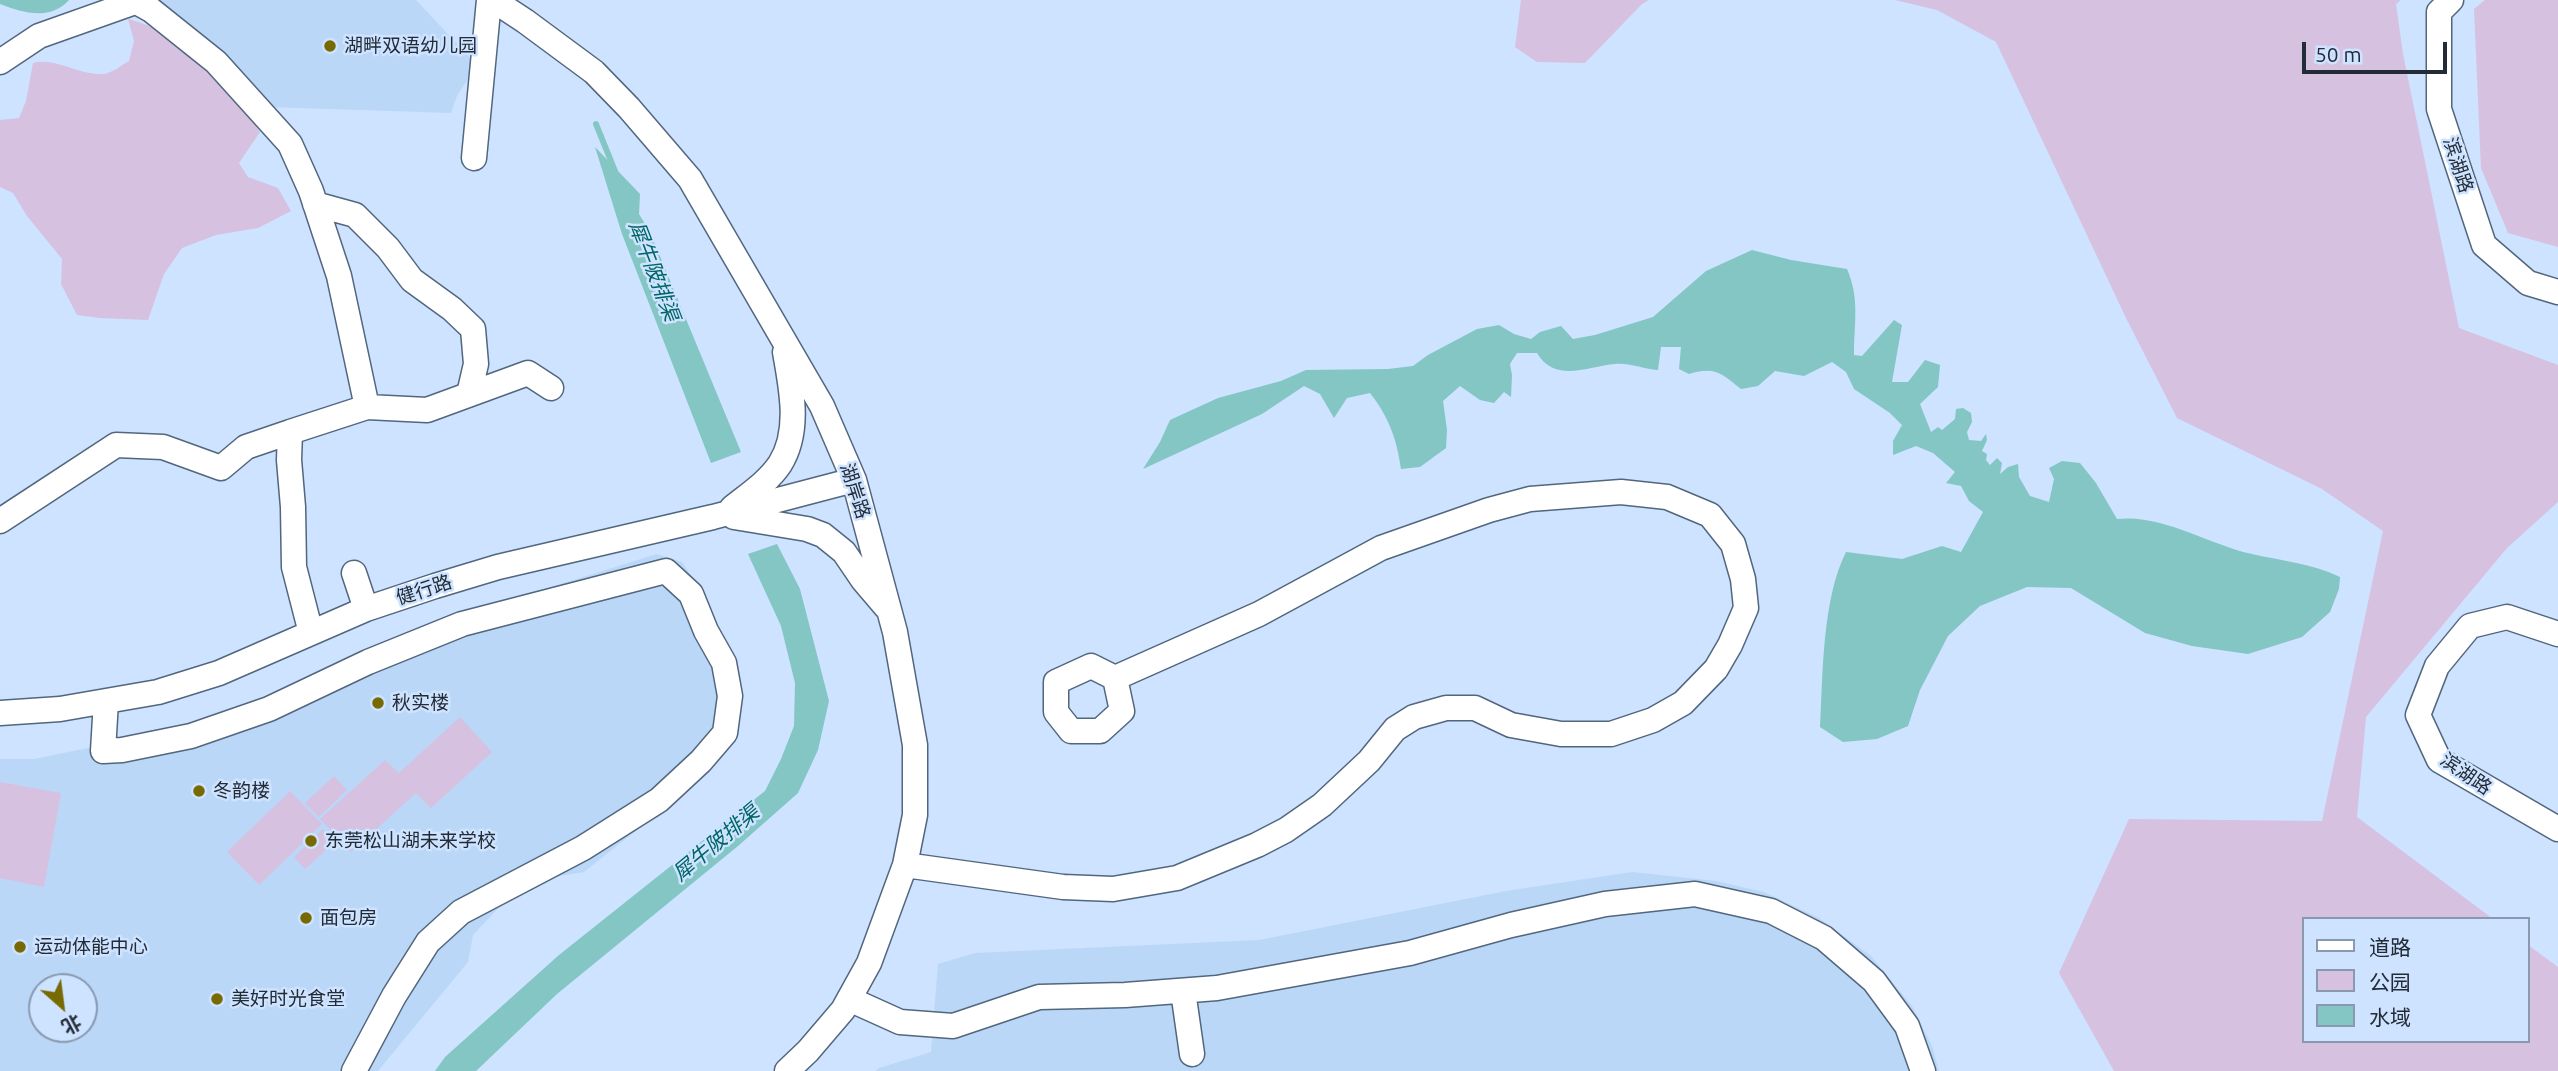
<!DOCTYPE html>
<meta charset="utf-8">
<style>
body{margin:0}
#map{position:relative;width:2558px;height:1071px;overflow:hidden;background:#cde3ff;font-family:Ubuntu,"Noto Sans SC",sans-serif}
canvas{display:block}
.legend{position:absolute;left:2302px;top:917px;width:228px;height:126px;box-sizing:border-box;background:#cde3ff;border:2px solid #8999af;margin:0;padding:9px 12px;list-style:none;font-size:21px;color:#232b36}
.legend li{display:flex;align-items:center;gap:14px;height:35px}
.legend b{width:35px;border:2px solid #8999af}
.north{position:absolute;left:28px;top:973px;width:70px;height:70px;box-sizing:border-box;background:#cde3ff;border:2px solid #8999af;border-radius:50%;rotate:152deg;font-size:19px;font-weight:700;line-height:28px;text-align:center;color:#232b36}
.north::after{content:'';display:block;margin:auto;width:24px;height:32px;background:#786a02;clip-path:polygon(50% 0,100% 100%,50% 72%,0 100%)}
.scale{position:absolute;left:2302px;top:42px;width:145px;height:32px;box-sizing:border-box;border:4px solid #232b36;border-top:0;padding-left:9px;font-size:21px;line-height:24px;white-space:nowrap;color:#232b36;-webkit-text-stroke:5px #cde3ff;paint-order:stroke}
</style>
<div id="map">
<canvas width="2558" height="1071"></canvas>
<ul class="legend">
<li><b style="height:9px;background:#fff"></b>道路</li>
<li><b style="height:19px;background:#d6c1e0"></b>公园</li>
<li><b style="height:19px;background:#83c6c3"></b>水域</li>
</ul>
<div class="north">北</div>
<div class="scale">50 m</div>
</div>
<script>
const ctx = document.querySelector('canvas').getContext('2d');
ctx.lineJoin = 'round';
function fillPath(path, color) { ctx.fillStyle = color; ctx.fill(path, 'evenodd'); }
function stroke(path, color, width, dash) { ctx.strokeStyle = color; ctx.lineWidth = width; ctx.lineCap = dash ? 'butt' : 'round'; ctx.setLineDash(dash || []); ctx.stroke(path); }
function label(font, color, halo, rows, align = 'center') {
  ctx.font = font + ' Ubuntu,"Noto Sans SC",sans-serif'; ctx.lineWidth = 5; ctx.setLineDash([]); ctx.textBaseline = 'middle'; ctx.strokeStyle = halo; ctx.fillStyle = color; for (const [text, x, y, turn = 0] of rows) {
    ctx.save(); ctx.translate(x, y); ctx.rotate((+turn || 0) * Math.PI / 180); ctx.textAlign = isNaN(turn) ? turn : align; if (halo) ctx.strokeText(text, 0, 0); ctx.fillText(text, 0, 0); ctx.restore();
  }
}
fillPath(new Path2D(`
 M150,0h266l61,65 -20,31 -6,17 -183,-6z
 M657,554l25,8 17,25 39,125 -12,40 -64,58 -78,62 -36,6 -44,24 -31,33 -5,27 -90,109h-378v-312h34l103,-21 106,-28 292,-118zM42,987h42v42h-42z
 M1632,872l84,9 48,11 55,26 52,38 41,50 20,40 7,25h-1064l4,-3 52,-16 7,-88 37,-11 284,-13 247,-49z`), '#bbd7f8');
fillPath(new Path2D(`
 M1521,0h128l-7,4 -57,59 -48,-1 -22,-15z
 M1895,0h506l-5,4 7,50 56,274 99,37v137l-51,46 -141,169 -9,100 136,102h-189v122h224v-96l30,22v104h-444l-55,-98 70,-154 193,2 61,-290 -61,-42 -145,-71 -51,-100 -130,-276 -59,-32z
 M2485,0h73v247l-50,-14 -27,-65 -7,-159z
 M128,19c55,13 101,68 132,113l-21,31 9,14 30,11 13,23 -33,17 -42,7 -34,13 -18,26 -16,46 -48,-2 -23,-3 -16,-31 1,-25 -35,-43 -14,-23 -13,-6v-67l19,-2 7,-17 7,-38c24,-6 46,13 71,11 8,-1 18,-9 25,-13l5,-20z
 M460,717l32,35 -61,56 -15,-15 -65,59 -31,-33 65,-59 14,13z
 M334,776l13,14 -28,27 -14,-14z
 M0,782l61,11 -17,94 -44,-9z
 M290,791l32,33 -63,61 -32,-33z
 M323,829l12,13 -30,27 -11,-12z`), '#d6c1e0');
fillPath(new Path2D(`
 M0,0h69c-19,21 -46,13 -69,4z
 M595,147l45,47 -1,20 11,18 91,220 -30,11 -89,-229z
 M1752,250l39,10 56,9c13,30 7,54 7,86l8,1 32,-36 8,5 -10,57h16l17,-22 15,5 -2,22 -18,17 11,28 7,-5 4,3 13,-11 1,-10 7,-1 8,5 1,9 -5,10 2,8 12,1 5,-7 1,6 -5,11 5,3 -1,6 4,5 7,-7 5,5 -2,11 8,-7 10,-3 1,13 11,19 19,6 5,-23 -5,-11 13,-7 18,2 16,20 21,36c46,-5 90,25 135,35 30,7 59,9 88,23l-1,12 -9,23 -28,25 -54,17 -56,-8 -47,-13 -74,-45 -44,-1 -47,19 -32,30 -28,54 -12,36 -31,13 -34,3 -23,-15c3,-54 2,-127 26,-175l56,7 40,-13 19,6 22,-40 -14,-11 -8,-15 -15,-3 9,-11 -22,-19 -17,-7 -23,9v-14l9,-16 -12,-12 -36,-24 -8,-17 -14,-10 -28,14 -29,-5 -17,15 -17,3c-20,-16 -26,-23 -52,-15l-10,-5 2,-22h-20l-3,23c-14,-1 -31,-8 -44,-6 -28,3 -59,19 -77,-11h-20l-7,11 2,11 -1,22 -7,-5 -10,11 -14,-3 -20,-14 -17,15 4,29 -1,18 -26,19 -19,2c-4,-29 -12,-52 -31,-76l-23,5 -13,20 -14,-24 -16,-8 -42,28 -119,55 17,-27 10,-22 48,-22 63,-17 25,-11 82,-1 25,-3 15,-11 49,-26 22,-4 15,9 17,5 9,-7 21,-6 12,13 22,-4 58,-18 53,-46z
 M777,544l23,45 29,112 -11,49 -20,43 -60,53 -181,148 -81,77h-41l10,-14 114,-102 206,-164 16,-32 13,-33 1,-43 -14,-57 -33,-72z`), '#83c6c3');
stroke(new Path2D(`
 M596,124l19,47`), '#83c6c3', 6);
const minor = new Path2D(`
 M133,0l18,10 65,52 74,82 21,47 28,85 28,131 -77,25 -1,28 4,47 1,60 17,66
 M493,0l32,21 69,51 35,36 61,71 132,227 32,74 41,152 20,113v70l-10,50 -36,98 -26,47 -35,41 -21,20
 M2451,0l-12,12v97l45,136 44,38 30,9
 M0,62l39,-26 96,-34
 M474,158l15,-158
 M315,204l40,11 33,33 24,32 40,29 21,20 3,35 -7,30
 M367,407l60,3 101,-37 23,15
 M732,508c16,-13 36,-26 48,-44 21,-33 11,-77 5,-112
 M734,517l73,12 16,6 21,17 19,28 23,27
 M0,521l116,-76 47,2 58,21 25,-21 44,-15
 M354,573l12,36
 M2558,634l-51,-17 -37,9 -33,40 -19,49 21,45 119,69
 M106,701l-3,50 19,-1 69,-14 78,-27 99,-47 94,-38 204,-53 25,23 15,37 18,32 6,33 -5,37 -24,28 -42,39 -76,48 -122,64 -33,30 -34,54 -40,75
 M0,713l60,-4 98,-17 61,-19 147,-64 69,-23 63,-19 215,-50 141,-37
 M905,865l158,22 50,2 64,-11 80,-33 29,-15 36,-25 47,-44 26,-32 19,-12 32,-9h29l36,17 50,9h50l42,-14 30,-17 33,-34 14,-24 16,-37 -3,-29 -10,-35 -23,-29 -43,-18 -46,-5 -91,7 -41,11 -108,38 -122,66 -144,64 -24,-12 -35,16v30l15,19h29l22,-20 -7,-33
 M1183,991l9,63
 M849,999l51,23 53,4 86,-29 86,-2 92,-7 193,-35 101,-28 94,-21 90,-10 76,17 53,27 50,43 33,45 16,45`);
stroke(minor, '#52667d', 27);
stroke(minor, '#fff', 24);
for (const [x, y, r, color] of [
 [330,46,7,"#786a02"],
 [378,703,7,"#786a02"],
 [199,791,7,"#786a02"],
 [311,841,7,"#786a02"],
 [306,918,7,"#786a02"],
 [20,947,7,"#786a02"],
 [217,999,7,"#786a02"]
]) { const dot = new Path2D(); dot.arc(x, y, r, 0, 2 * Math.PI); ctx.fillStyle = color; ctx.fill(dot); stroke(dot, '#cde3ff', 2.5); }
label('19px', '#232b36', '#cde3ff', [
 ["湖畔双语幼儿园",344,46],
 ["秋实楼",392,703],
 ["冬韵楼",213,791],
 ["东莞松山湖未来学校",325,841],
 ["面包房",320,918],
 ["运动体能中心",34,947],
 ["美好时光食堂",231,999]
], 'left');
label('19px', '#232b36', '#cde3ff', [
 ["滨湖路",2458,165,72],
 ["湖岸路",855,491,72],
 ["健行路",424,590,-18],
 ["滨湖路",2466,774,35]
]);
label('italic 21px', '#006563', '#cde3ff', [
 ["犀牛陂排渠",654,271,69],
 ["犀牛陂排渠",716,843,-40]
]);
</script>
